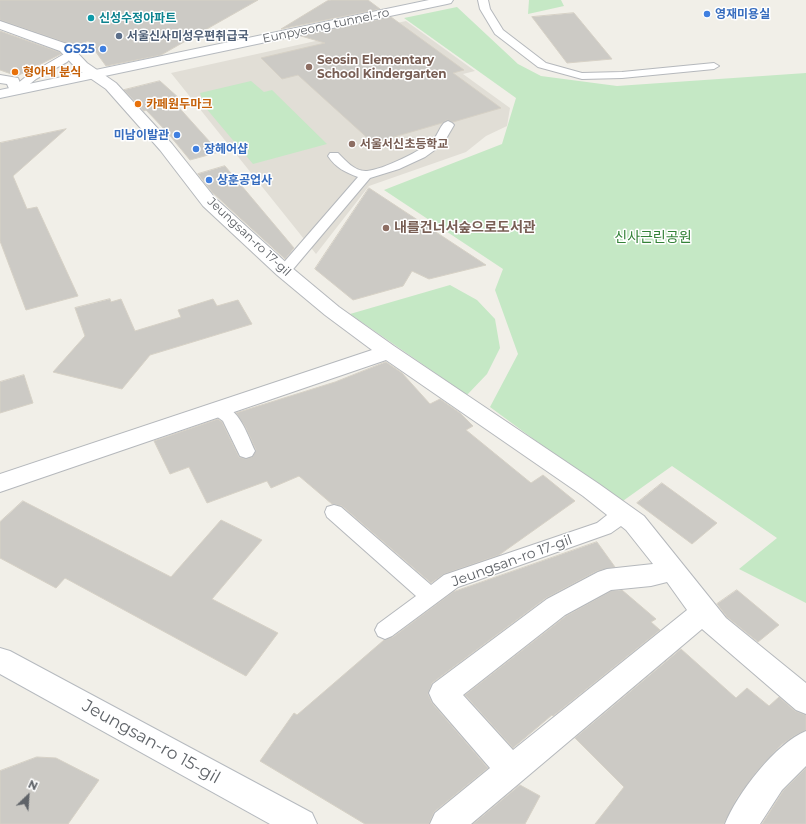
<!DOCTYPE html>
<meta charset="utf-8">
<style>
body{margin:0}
#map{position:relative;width:806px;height:824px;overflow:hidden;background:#f1efe8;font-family:Montserrat,sans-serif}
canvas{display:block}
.north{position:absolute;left:8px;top:776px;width:40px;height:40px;-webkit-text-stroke:3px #fff;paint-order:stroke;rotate:25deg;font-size:11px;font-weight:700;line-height:16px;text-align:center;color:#5f6368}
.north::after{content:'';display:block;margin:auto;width:14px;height:18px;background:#5f6368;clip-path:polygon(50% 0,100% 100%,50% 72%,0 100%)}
</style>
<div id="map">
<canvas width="806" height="824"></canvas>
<div class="north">N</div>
</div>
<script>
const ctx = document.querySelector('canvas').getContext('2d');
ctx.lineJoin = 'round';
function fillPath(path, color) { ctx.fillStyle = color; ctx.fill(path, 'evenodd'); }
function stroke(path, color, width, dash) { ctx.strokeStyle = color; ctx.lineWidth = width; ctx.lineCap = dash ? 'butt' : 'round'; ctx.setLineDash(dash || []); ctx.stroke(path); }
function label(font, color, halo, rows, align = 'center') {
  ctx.font = font + ' Montserrat,"Noto Sans KR",sans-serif'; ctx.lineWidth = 3; ctx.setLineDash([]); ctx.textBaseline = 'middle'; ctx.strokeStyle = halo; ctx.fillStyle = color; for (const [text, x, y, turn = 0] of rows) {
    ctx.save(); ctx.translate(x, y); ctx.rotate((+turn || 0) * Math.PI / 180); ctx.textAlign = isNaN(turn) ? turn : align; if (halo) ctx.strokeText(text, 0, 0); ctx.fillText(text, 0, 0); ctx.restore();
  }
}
fillPath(new Path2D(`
 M406,21l69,50 -12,3 47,34 -3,18 -21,10 -20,16 -97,34 -53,68 -145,-181z`), '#e1ded6');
fillPath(new Path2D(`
 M529,0h32l3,6 -36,8z
 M457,7l61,57 23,12 76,10 189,-13v530l-67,-34 38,-31 -105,-72 -52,37 -130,-96 28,-53 -23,-64 8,-21 -119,-79 118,-46 14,-46 -112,-80z
 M251,81l13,11 8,-2 55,54 -74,20 -48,-57 -5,-14z
 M450,285l27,15 18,19 5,29 -13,26 -20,21 -117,-81z`), '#c5e8c5');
const building = new Path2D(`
 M0,0h258l-97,55 -55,11 -18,-25 -13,7 -5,-4 -70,-24z
 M331,0h37l12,9 -99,20 46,-28z
 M574,13l38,46 -45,4 -35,-46z
 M391,17l73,53 -11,3 48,35 -48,14 -6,-2 -5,3 -69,20 -75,-68 -16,4 -21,-21 64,-15 -24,-7z
 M0,31l59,21 2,2 -44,22 -17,-6z
 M160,81l20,18 -6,3 45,50 -29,8 -24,-29 -20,-21 -2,1 -20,-21z
 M66,129l-53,47 14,33 10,-2 41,89 -52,14 -26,-69v-98z
 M225,166l69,82 -9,11 -57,-52 -16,-15 -14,-18z
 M369,188l117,77 -57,14 -17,-8 -9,15 -50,14 -38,-31z
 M110,299l1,3 10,-3 14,32 46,-14 -3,-7 35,-11 4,7 21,-6 14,24 -102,31 -28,34 -69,-17 32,-36 -10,-28z
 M386,362l16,11 28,31 10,-5 20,14 13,13 -7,4 65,53 12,-8 32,26 -76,54 -55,19 -13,9 -89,-77 -10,-2 -33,-28 -28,12 -4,-7 -60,22 -18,-36 -19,7 -16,-33 64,-22 4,3 17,35 7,2 6,-2 4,-7 -10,-22 -10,-15 99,-31z
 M24,375l9,28 -33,10v-31z
 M662,483l55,40 -25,21 -55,-41z
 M23,501l148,76 50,-57 41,20 -50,59 66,34 -32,43 -181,-98 -9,10 -56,-30v-36z
 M597,542l18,25 -18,4 -51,27 -114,85 -4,11 4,9 56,65 -54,44 -5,12h-64l-105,-63 34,-48 3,2 87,-75 9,-3 60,-45z
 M622,590l34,29 -5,3 9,8 -107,86 -1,-1 -39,33 -48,-53 101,-79 45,-25z
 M737,590l42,35 -21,17 -31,-25 -10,-13z
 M681,649l55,49 11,-10 22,18 10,-9 16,14 11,4v15l-12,6 -13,9 -23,25 -21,28 -13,26h-129l29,-37 -49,-49z
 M37,757l19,1 43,22 -31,44h-68v-53z
 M806,768v56h-44l21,-33z
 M520,785l20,11 -15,28h-52z`);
fillPath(building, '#cccac5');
stroke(building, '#d6d1c6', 1);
const lane = new Path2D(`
 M478,0h10l2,9 13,21 43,33 36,10 40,-1 92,-9 5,3 -5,3 -92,9 -40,1 -44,-12 -43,-33 -15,-25z
 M71,50l5,3 -9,9 -31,17 -16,13h-8l-2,-2 2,-2 16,-13z
 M448,121l4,2 2,2 -11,19 -18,13 -26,12 -29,9 -81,96 -5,1 -5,-1 -2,-3 2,-3 79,-91c-13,-5 -22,-9 -30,-21l2,-3h8c8,8 17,19 29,18 15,-1 57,-21 67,-32 4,-5 6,-12 10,-16z
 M218,403c22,6 28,29 37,48l-3,5 -6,2 -6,-2 -17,-35 -11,-8 -2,-4 2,-4z
 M334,505l7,2 90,78 13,-10 153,-52c11,-8 20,-19 34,-14l2,5 -2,5 -20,14 -153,54 -66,49 -7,3 -7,-3 -3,-6 3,-6 38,-28 -89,-79 -2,-5 2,-5z`);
const street = new Path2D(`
 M0,21l70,24 17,18 29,20 56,61 43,54 76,69 48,40 55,39 205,138 45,32 82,102 80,65v31l-10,-4 -94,-81 -231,195h-41l5,-11 55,-45 -57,-66 -4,-9 4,-9 114,-85 51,-27 9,-3 46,-5 -27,-34 -43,-34 -197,-136 -386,132v-18l372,-124 -47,-35 -48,-40 -74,-69 -43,-56 -54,-61 -29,-20 -17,-18 -60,-22zM667,582l20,28 -174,140 -50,-55 102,-80 46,-25 40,-4z
 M0,75l18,3 5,12 -2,3 -5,1 -5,-1 -4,-9 -7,-1z
 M806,731v35l-24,24 -22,34h-35c12,-30 51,-81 81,-93z`);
const secondary = new Path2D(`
 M429,0h24l-2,3 -4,1 -447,94v-8z
 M0,648l10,3 302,162 5,11h-47l-270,-150z`);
stroke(lane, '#b5b8bc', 2);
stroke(street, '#b5b8bc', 2);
stroke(secondary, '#b6babf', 2);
fillPath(lane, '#fff');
fillPath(street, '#fff');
fillPath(secondary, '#fff');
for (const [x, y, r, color] of [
 [707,14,4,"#3f7fe0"],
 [91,18,4,"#0f9aa8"],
 [119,36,4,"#5c6f8a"],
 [103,49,4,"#3f7fe0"],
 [309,67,4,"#8d6e63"],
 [15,72,4,"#e8710a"],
 [138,104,4,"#e8710a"],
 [177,135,4,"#3f7fe0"],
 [352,144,4,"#8d6e63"],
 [196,149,4,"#3f7fe0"],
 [209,180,4,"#3f7fe0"],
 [386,228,4,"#8d6e63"]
]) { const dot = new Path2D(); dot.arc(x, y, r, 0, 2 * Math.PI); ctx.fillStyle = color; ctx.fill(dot); stroke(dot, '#fff', 1.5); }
label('bold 12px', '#366cbe', '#fff', [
 ["영재미용실",715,14],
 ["GS25",95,49,"right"],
 ["미남이발관",169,135,"right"],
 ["장헤어샵",204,149],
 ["상훈공업사",217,180]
], 'left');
label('bold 12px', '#0d838f', '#fff', [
 ["신성수정아파트",99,18]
], 'left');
label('12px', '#5f6368', '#fff', [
 ["Eunpyeong tunnel-ro",326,26,-12],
 ["Jeungsan-ro 17-gil",249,237,43]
]);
label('bold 12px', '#4e5e75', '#fff', [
 ["서울신사미성우편취급국",127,36]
], 'left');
label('bold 12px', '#785e54', '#fff', [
 ["Seosin Elementary",317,60],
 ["School Kindergarten",317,74],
 ["서울서신초등학교",360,144]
], 'left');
label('bold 12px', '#c56008', '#fff', [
 ["형아네 분식",23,72],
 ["카페원두마크",146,104]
], 'left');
label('bold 14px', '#785e54', '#fff', [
 ["내를건너서숲으로도서관",394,228]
], 'left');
label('14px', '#348238', '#fff', [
 ["신사근린공원",653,238]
]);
label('14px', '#5f6368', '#fff', [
 ["Jeungsan-ro 17-gil",512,561,-20]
]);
label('17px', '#5f6368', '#fff', [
 ["Jeungsan-ro 15-gil",151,742,29]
]);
</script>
